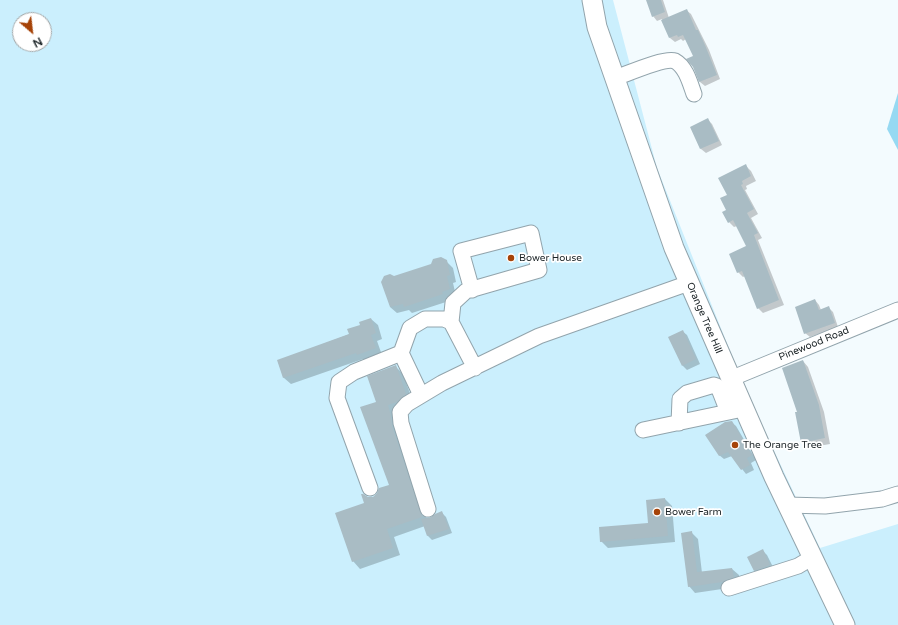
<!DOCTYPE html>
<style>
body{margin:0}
#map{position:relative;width:898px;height:625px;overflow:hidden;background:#f3fbfe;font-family:"Varela Round",sans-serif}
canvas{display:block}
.north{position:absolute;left:12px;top:12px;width:40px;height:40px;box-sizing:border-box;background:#fff;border:1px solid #a3a7a8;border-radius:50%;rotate:152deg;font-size:11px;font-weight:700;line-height:16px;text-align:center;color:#1a2225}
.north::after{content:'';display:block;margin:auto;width:14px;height:18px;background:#a64308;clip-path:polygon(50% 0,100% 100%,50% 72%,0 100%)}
</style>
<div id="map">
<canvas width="898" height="625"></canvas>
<div class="north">N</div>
</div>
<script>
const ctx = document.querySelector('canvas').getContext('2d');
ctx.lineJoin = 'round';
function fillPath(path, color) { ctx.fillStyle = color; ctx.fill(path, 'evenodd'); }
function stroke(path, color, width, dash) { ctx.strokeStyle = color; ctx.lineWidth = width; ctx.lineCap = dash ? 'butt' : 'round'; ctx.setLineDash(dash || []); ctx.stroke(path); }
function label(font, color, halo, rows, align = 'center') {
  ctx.font = font + ' "Varela Round",sans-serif'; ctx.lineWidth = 3.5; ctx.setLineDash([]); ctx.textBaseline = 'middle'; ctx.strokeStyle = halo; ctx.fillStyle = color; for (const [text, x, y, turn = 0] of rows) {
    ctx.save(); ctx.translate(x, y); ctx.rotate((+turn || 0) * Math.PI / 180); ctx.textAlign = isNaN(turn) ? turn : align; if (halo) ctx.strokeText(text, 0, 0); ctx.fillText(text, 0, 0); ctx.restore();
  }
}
fillPath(new Path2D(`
 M0,0h613l44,168 91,228 72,152 78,-24v101h-898zM20,20h24v24h-24z`), '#cbeffd');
fillPath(new Path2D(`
 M898,93v57l-11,-21z`), '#96d9f2');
fillPath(new Path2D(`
 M647,0h16l6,18 17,-8 5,4 18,36 11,29 -15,7 -5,-4 -6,-26 -8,-17 -3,2 -2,-2 -6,3 -5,-4 -8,-19 -5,2 -4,-5z
 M708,120l4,4 10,21 -16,8 -5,-4 -10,-22z
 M746,166l5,5 5,10 -10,5 1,3 -2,1 13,24 -7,4 11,20 -4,2 26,65 -21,8 -5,-5 -13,-32 -2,1 -5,-5 10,-25 -11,-21 -3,1 -5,-5 -1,-27z
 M446,261l7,7 3,14 -3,1 3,13 -7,5 -37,12 -3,-3 -12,3 -7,-6 4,-29z
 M815,300l4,5 2,5 7,-3 5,5 5,15 -28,10 -5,-4z
 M371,319l7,6 4,14 -5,2 5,14 -18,6 -1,-2 -72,25 -7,-6 -6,-17 72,-27z
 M682,331l5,4 13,29 -13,6 -4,-4z
 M803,361l5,6 16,45 6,32 -23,4 -5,-6z
 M395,366l8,8 10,28 -13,32 27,85 15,-6 4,4 6,16 -20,7 -4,-4 -3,-10 -31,11 6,18 -40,14 -7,-8 12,-57 3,-6h5l17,-12 -12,-84z
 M731,422l5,4 20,34 -5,3 3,7 -8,4 -14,-18 -8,3 -5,-4z
 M665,499l7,7 3,36 -67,6 -7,-7 48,-17z
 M691,532l7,7 4,34 30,-4 7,6 1,9 -11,4 -34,5 -6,-7z
 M762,550l5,5 7,14 -15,5 -5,-4z`), '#0003');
fillPath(new Path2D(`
 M646,0h15l4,12 -13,5z
 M687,9l9,21h2l7,15 12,30 -18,7 -6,-15 -7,-8 7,-3 -10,-21 -5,2 -1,-2 -8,3 -8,-18z
 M708,118l11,23 -19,8 -10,-22z
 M746,164l5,12 -9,5 1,3 -2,1 13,24 -7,4 11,20 -4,2 25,65 -22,9 -15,-38 -5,2 -8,-19 17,-8 -13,-26 -5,3 -6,-11 4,-2 -6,-12 7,-3 -9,-17z
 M441,257l6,3 3,15 -3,1 3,13 -8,3 1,2 -39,13 -1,-3 -13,3 -9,-25 3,-6 6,-2 4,2 37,-12 2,-5z
 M815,299l4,11 10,-4 6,17 -31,11 -9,-27z
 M371,318l5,15 -5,2 5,13 -19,7 -1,-2 -73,25 -6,-18 72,-26 -2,-5 13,-4 -1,-3z
 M683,330l13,29 -14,7 -14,-29z
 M803,360l16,45 6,33 -24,5 -6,-31h2l-15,-44z
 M396,365l10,29 -9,8 -9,3 3,11 1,10 30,91 -35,12 6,19 -41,14 -17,-49 29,-10 -3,-9h2l5,3h5l4,-4 2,-5 10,-3 -29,-78 16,-5 -9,-26z
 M732,421l20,34 -5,3 3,7 -9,5 -13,-18 -9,4 -14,-21 20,-13z
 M665,498l3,38 -68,6 -1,-15 49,-4 -2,-23z
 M442,511l7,18 -22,7 -6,-17 10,-2 4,-3z
 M692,531l5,41 35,-4 2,9 -12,5 -34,5 -7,-54z
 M763,549l7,16 -16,6 -7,-14z`), '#a9bcc4');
const minor = new Path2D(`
 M615,78c12,-4 50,-21 60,-17 11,6 15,22 19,33
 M472,290l-11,-39 70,-18 8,37 -73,21 -13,12 -2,19 24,46
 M401,353l9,-25 15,-9h19l7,3
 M730,379l168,-69
 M679,423l1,-24 7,-6 27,-8 3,1 2,3 9,23
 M643,430l100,-21
 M370,488l-33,-90 2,-16 15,-10 47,-19 20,42
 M787,505l38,1 57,-7 16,-5
 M428,509l-27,-86 -1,-11 7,-8 35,-21 97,-47 150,-53
 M729,588l69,-22 15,-9`);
const major = new Path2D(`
 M592,0l5,27 77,221 100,229 71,148`);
stroke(minor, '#92a4ac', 17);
stroke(major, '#92a4ac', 21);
stroke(minor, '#fff', 15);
stroke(major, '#fff', 19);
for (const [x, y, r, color] of [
 [511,258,4,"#a64308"],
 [735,445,4,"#a64308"],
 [657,512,4,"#a64308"]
]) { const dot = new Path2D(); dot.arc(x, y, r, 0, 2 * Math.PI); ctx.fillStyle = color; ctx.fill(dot); stroke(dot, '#fff', 1.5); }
label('10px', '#1a2225', '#fff', [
 ["Bower House",519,258],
 ["The Orange Tree",743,445],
 ["Bower Farm",665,512]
], 'left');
label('10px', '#1a2225', '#fff', [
 ["Orange Tree Hill",704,318,67],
 ["Pinewood Road",814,344,-22]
]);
</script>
